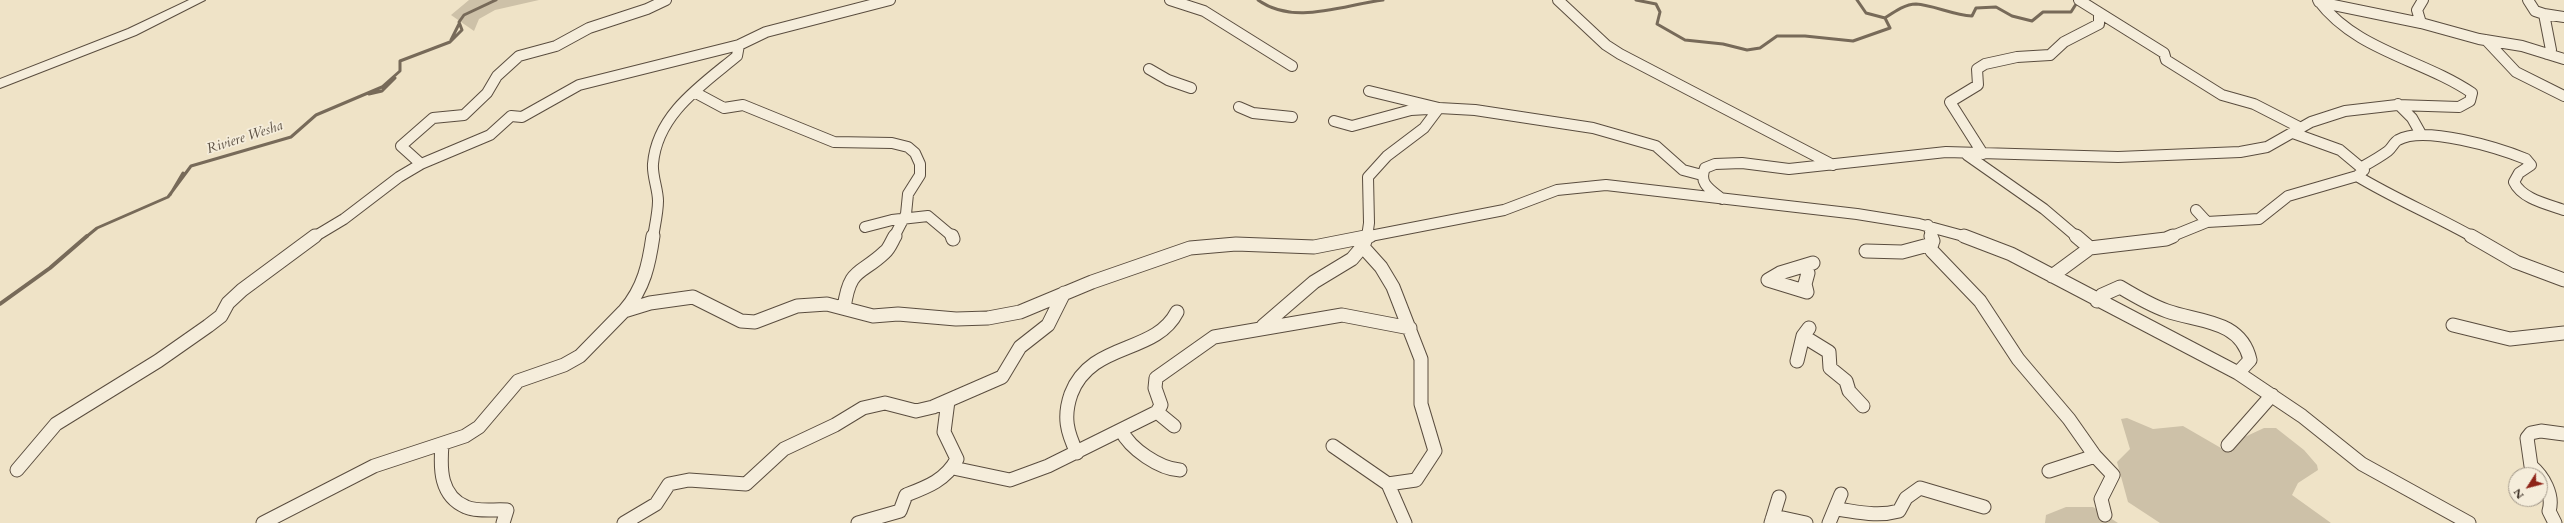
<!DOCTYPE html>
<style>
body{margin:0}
#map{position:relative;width:2564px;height:523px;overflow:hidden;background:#efe3c7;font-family:Cardo,serif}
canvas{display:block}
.north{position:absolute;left:2508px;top:467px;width:40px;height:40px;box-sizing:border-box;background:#f5eddb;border:1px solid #a3998b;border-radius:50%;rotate:234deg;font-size:11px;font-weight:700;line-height:16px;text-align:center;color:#281b12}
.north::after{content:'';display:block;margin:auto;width:14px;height:18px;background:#8f2418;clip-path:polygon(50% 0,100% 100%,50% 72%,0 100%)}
</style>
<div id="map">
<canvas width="2564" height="523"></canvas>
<div class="north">N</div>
</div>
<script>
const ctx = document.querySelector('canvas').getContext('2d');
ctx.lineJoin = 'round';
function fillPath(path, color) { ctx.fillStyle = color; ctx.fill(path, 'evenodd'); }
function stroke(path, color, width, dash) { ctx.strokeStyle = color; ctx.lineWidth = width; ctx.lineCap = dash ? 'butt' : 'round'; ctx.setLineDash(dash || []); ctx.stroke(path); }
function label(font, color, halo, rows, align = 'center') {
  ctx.font = font + ' Cardo,serif'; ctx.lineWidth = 3.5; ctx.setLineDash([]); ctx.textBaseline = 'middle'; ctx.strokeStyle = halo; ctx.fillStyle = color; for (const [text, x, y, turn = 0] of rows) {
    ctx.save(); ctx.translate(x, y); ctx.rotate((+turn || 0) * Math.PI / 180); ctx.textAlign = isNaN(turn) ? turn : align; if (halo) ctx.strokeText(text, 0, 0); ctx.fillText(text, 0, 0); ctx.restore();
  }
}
fillPath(new Path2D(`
 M469,0h70l-44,10 -16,9 -5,12 -23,-16z
 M2127,418l26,11 30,-3 38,22 43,-20h12l28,22 13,15 1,5 -20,13 -6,12 39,28h-171l-32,-21 -11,-40 13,-13 -9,-30z
 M2066,507h27l25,16h-73l1,-8z`), '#cdc1a8');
stroke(new Path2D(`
 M1258,0c36,26 85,5 125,0
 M1636,0l20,4 4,8 -3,12 28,16 38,4 24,6 13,-2 17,-12h28l48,5 37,-13 -5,-10c9,-6 20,-14 31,-14 17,1 37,11 56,12l4,-8 20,-1 16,9 20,5 11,-9h28l7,-11
 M1857,0l9,13 19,5
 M451,40l8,-16
 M369,94l13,-3 13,-13
 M170,195l13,-22
 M86,237l11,-9 71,-31 23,-31 100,-29 25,-22 66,-28 18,-16v-10l50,-19 12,-12 -3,-8 5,-7 32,-15`), '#776a59', 3);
stroke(new Path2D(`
 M0,304l50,-36 37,-32`), '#776a59', 4);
const minorFar1 = new Path2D(`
 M1170,0l34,11 88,55
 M1558,0l48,45 14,9 213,111
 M2079,0l85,53 2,7 56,35 32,9 47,24
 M2528,0l7,11 9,3 7,36 -4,4
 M2319,2l102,21 58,16 43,7 42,13
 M2544,14l20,3
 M2421,23l-4,-13 6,-10
 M2486,40l30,32 48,24
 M1149,69l19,11 23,8
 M1369,91l70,17 36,2 118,18 63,18 27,24 19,5
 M696,93l28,15 19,-3 91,37 58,1 16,4 7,6 5,11v11l-12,19 -2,20 -12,23
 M2398,104l14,14 9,16
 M1239,107l14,6 39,4
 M1334,121l18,5 59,-16 17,-1
 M2293,133l47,17 24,20 -7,6c38,23 77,39 116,61
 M1983,154l-33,-52 28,-17 -1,-16 8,-5 32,-7 33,-2 14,-13 35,-18v-11
 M1967,155l77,54 33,28
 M421,164l-20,-18 32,-28 31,-3 23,-22 10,-17 22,-20 37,-10 33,-18 58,-19 19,-9
 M2362,167c9,-5 18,-10 26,-16 4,-3 6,-9 10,-11 26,-15 101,8 128,19l5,6 -12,8 -5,9c8,17 33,22 50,28
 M1722,199c-11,-9 -24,-15 -17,-31l10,-4 27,-1 47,6 157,-17 172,5 122,-5 27,-5 44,-25 34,-11 52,-6 62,2 11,-6 2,-8c-50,-34 -116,-42 -154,-93
 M2196,210l11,12
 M1928,225l4,12
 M865,227l27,-7 36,-4 25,21
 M314,237l30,-18 55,-42 22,-13 69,-29 21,-19 11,1 57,-32 160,-40 27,-13 124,-32
 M653,237c2,-12 5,-25 5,-36 0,-12 -6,-25 -5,-37 4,-50 49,-79 84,-108l2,-11
 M1365,237l139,-27 53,-20 49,-5 251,29 62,10 48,13
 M1367,237l2,-14 -1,-46 19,-21 37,-28 15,-20
 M2170,237l37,-15 52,-3 29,-23 69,-20`);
const minor = new Path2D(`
 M952,236l1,3
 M1931,236l2,5 -3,6 2,4 48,50 38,58 51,60 26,37 18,19 -12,24 4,16
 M1964,236l47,18 227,119 64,43 60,48 107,59
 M2471,236l45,26 48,18
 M2090,248l76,-9 7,-3
 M1866,251l36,1 30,-8
 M1805,266l3,7 -3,11 2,8
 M2052,276l38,-28 -14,-12
 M1807,292l-39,-12 12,-7 33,-10
 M2097,301l5,-6 18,-8c15,9 30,18 47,24 30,11 74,8 83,49l-12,13
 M844,308c6,-42 16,-32 41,-56 4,-3 7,-11 10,-16
 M625,310c19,-22 24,-46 28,-74
 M2453,325l57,14 54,-6
 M1263,326l51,-44 38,-23 11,-13 4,-10
 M1803,336l26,16 1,16 16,13 3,10 14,15
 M1797,361l6,-25 6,-8
 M1157,412l17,14
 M1121,430c9,19 39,39 59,40
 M442,445c-2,24 -2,51 24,62 11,5 29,2 41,3l-4,13
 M2228,445l44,-50
 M1333,446l55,38 28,-4 19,-29 -14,-47v-45l-28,-72 -12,-20 -18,-20
 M1077,453c-10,-21 -14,-36 -6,-59 20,-53 84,-39 106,-82
 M953,468l57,12 38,-14 109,-54 4,-7 -6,-17 1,-10 58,-41 128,-22 68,13
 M17,470l39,-46 102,-63 50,-35 13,-10 7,-13 14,-13 73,-54
 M2049,471l46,-15
 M1388,484l17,39
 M1837,509c22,3 40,8 62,2l7,-13 14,-10 64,19
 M1772,519l11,-1 23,5
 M263,523l111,-57 91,-30 14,-9 39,-46 46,-16 16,-9 44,-45 26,-8 43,-6 48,24 14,1 42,-16 30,-2 46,12 25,-2 58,5 32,-1 32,-6 72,-30 98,-34 46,-4 78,3 56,-11
 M624,523l32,-19 13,-20 20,-4 57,4 38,-35 51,-24 28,-17 22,-5 31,8 17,-4 69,-30 18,-30 28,-22 16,-32
 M858,523l42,-12 6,-16c21,-8 40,-15 51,-36l-13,-27 4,-31
 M1771,523l8,-26
 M1829,523l12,-29
 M2555,523l-6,-12c5,-16 -6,-35 -18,-45l-4,-28 4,-5 10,-2 23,3`);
const tertiary = new Path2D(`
 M189,0h16l-69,35 -136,53v-9l128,-50z`);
stroke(minorFar1, '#5a4d3f', 12);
stroke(minor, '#5a4d3f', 15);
stroke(tertiary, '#5a4d3f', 2);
stroke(minorFar1, '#f5eddb', 10);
stroke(minor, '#f5eddb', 13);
fillPath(tertiary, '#f5eddb');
label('italic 14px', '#5c5042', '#f5eddb', [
 ["Riviere Wesha",245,138,-18]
]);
</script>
